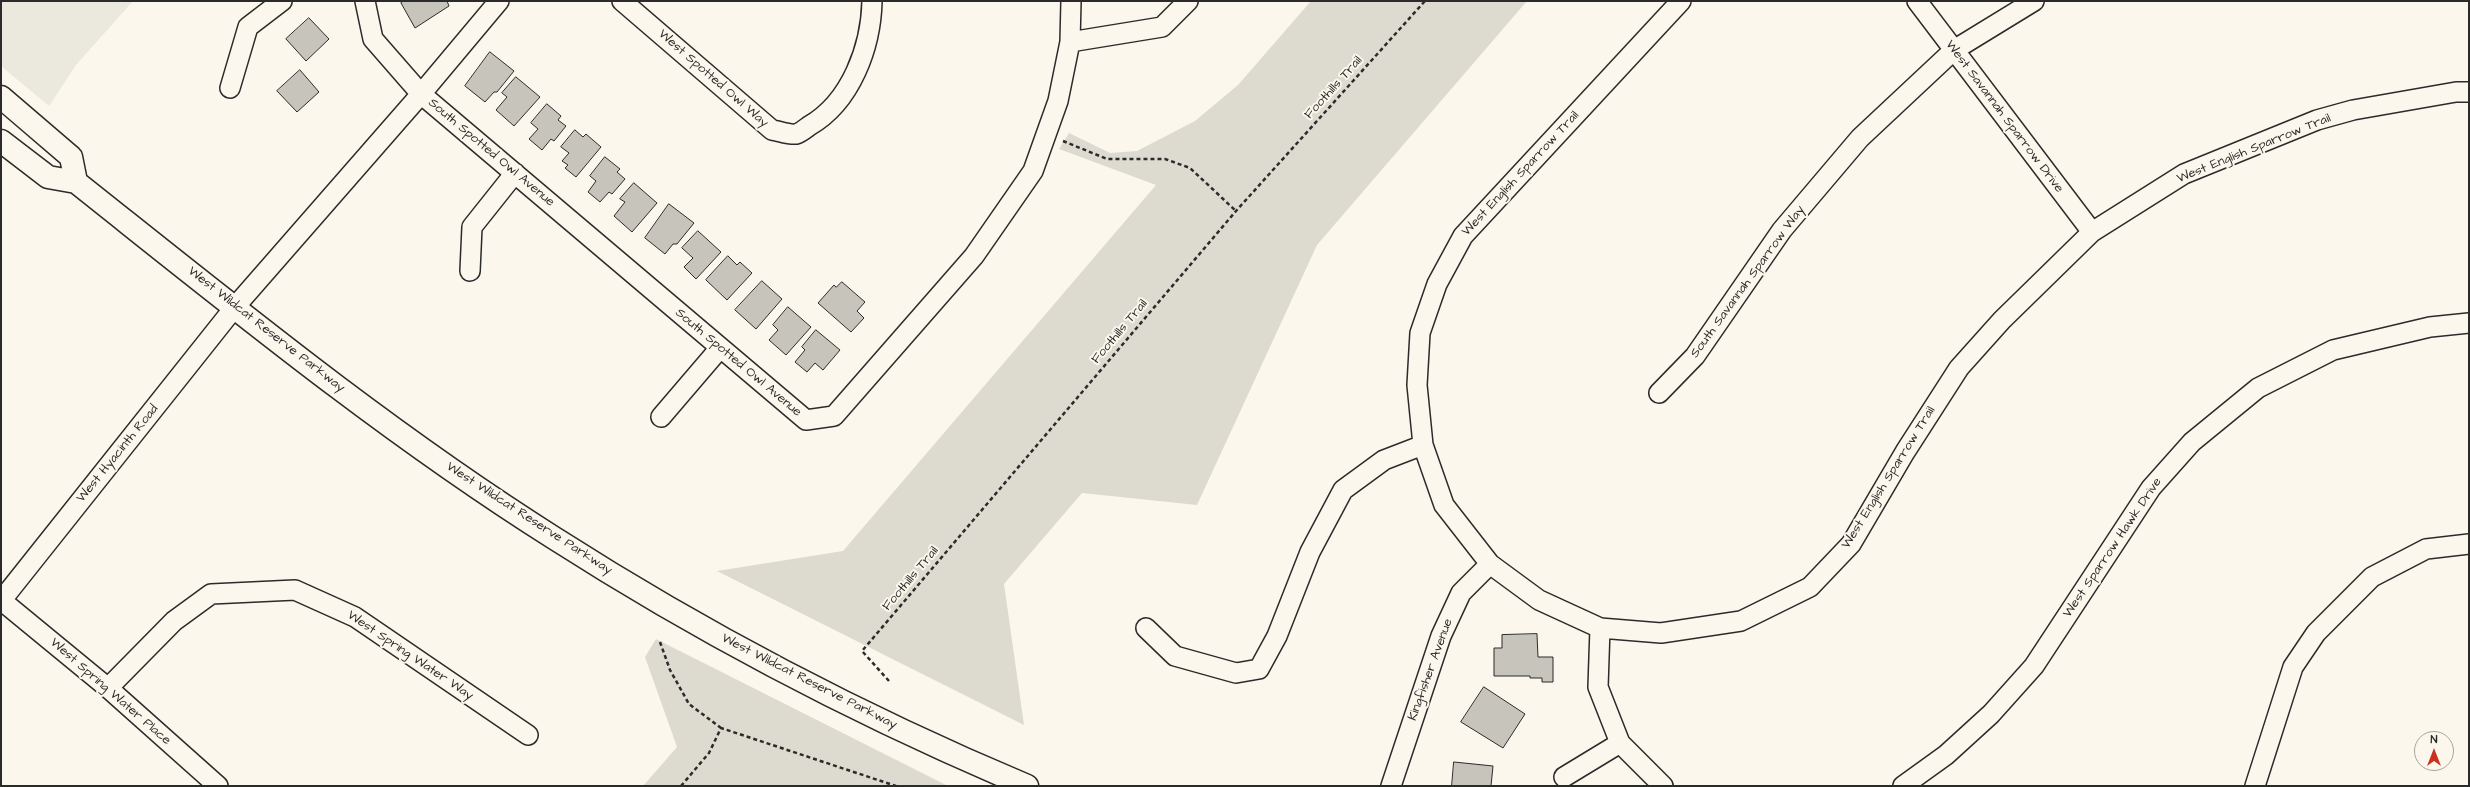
<!DOCTYPE html>
<style>
body{margin:0}
#map{position:relative;width:2470px;height:787px;overflow:hidden;background:#fbf7ec;font-family:"Architects Daughter",sans-serif}
canvas{display:block}
.frame{position:absolute;inset:0;border:2px solid #2b2b2b;pointer-events:none}
.north{position:absolute;left:2414px;top:731px;width:40px;height:40px;box-sizing:border-box;background:#fbf7ec;border:1px solid #a8a59f;border-radius:50%;rotate:0deg;font-size:11px;font-weight:700;line-height:16px;text-align:center;color:#2b2b2b}
.north::after{content:'';display:block;margin:auto;width:14px;height:18px;background:#c8321e;clip-path:polygon(50% 0,100% 100%,50% 72%,0 100%)}
</style>
<div id="map">
<canvas width="2470" height="787"></canvas>
<div class="frame"></div>
<div class="north">N</div>
</div>
<script>
const ctx = document.querySelector('canvas').getContext('2d');
ctx.lineJoin = 'round';
function fillPath(path, color) { ctx.fillStyle = color; ctx.fill(path, 'evenodd'); }
function stroke(path, color, width, dash) { ctx.strokeStyle = color; ctx.lineWidth = width; ctx.lineCap = dash ? 'butt' : 'round'; ctx.setLineDash(dash || []); ctx.stroke(path); }
function label(font, color, halo, rows, align = 'center') {
  ctx.font = font + ' "Architects Daughter",sans-serif'; ctx.lineWidth = 4; ctx.setLineDash([]); ctx.textBaseline = 'middle'; ctx.strokeStyle = halo; ctx.fillStyle = color; for (const [text, x, y, turn = 0] of rows) {
    ctx.save(); ctx.translate(x, y); ctx.rotate((+turn || 0) * Math.PI / 180); ctx.textAlign = isNaN(turn) ? turn : align; if (halo) ctx.strokeText(text, 0, 0); ctx.fillText(text, 0, 0); ctx.restore();
  }
}
fillPath(new Path2D(`
 M1,1h132l-57,64 -27,41 -48,-40z`), '#ebe8de');
fillPath(new Path2D(`
 M1311,1h216l-210,244 -120,260 -115,-12 -78,91 20,141 -307,-154 126,-20 313,-366 -97,-36 10,-16 41,20 27,-2 58,-30 43,-36z
 M656,639l292,147h-305l34,-39 -32,-90z`), '#dddad0');
const building = new Path2D(`
 M404,1h43l2,5 -34,22 -14,-25z
 M309,18l20,21 -23,22 -20,-22z
 M490,52l24,19 -17,21h-3l-9,10 -20,-16z
 M300,70l19,22 -22,20 -20,-21z
 M516,77l24,20 -26,29 -18,-16 11,-13 -5,-4z
 M547,104l14,12 -3,4 8,6 -12,15 -3,-2 -9,11 -13,-11 9,-10 -7,-6z
 M575,130l8,7 3,-3 15,13 -25,30 -11,-9 3,-3 -6,-4 7,-8 -8,-6z
 M605,157l15,12 -3,3 8,7 -13,15 -3,-2 -9,10 -12,-10 8,-11 -6,-5z
 M634,183l23,20 -25,29 -18,-16 11,-14 -5,-3z
 M669,204l25,19 -17,21h-4l-8,10 -20,-16z
 M698,231l23,21 -25,27 -12,-12 9,-9 -11,-10z
 M728,256l9,9 3,-3 12,11 -25,27 -21,-20z
 M762,281l20,18 -26,30 -21,-19z
 M842,282l23,20 -8,9 7,7 -13,14 -33,-29 16,-18 2,2z
 M788,307l23,20 -25,28 -17,-15 9,-10 -5,-5z
 M816,330l24,20 -17,20 -8,-7 -8,9 -12,-10 10,-12 -3,-3z
 M1537,634l1,23h15v25h-11v-4h-12v-2h-36v-28h8v-13z
 M1484,687l41,27 -22,34 -42,-26z
 M1454,762l39,4 -2,20h-39z`);
fillPath(building, '#c7c4bc');
stroke(building, '#2b2b2b', 1);
const minor = new Path2D(`
 M365,1l8,38 48,55 385,326 28,-4 140,-160 59,-85 25,-70 12,-59 1,-41
 M622,1l150,129c7,1 17,5 24,4 4,-1 9,-5 13,-8 42,-24 62,-79 63,-125
 M1681,1l-218,235 -26,48 -17,49 -3,52 6,60 21,60 46,59 49,36 61,28 61,5 80,-12 69,-34 41,-43 54,-92 54,-84 43,-48 90,-88 92,-58 133,-54 36,-10 103,-18h13
 M1917,1l175,231
 M1070,42l92,-15 26,-26
 M230,88l18,-61 34,-26
 M470,271l2,-44 43,-54
 M1659,393l36,-37 87,-126 78,-92 94,-88 80,-49
 M661,417l59,-69
 M1,600l107,88 110,98
 M1,601l233,-293 187,-214 78,-93
 M1146,628l29,28 61,17 23,-4 18,-33 33,-84 33,-62 41,-30 39,-15
 M1600,628l-2,59 22,56 43,43
 M108,688l66,-67 37,-27 84,-4 60,27 173,118
 M1564,777l56,-34
 M1391,786l50,-150 20,-43 29,-29
 M1903,786l43,-31 45,-41 43,-48 117,-178 41,-46 66,-54 75,-38 97,-23 39,-4
 M2255,786l38,-119 23,-34 56,-56 54,-28 43,-5`);
const secondary = new Path2D(`
 M1,97l70,60 5,25
 M1,141l47,36 28,5c155,123 310,250 478,356 150,96 309,179 473,248`);
stroke(minor, '#2b2b2b', 22);
stroke(secondary, '#2b2b2b', 25);
stroke(new Path2D(`
 M1063,141l44,18h58l25,9 46,43
 M660,642l10,28 19,34 32,24
 M889,681l-27,-30 374,-440 189,-210
 M681,786l28,-33 12,-25 175,58`), '#2b2b2b', 2.5, [4, 3]);
stroke(minor, '#fbf7ec', 19);
stroke(secondary, '#fbf7ec', 22);
label('13px', '#2b2b2b', '#fbf7ec', [
 ["West Spotted Owl Way",713,79,41],
 ["Foothills Trail",1334,88,-48],
 ["West Savannah Sparrow Drive",2004,117,53],
 ["West English Sparrow Trail",2254,149,-22],
 ["South Spotted Owl Avenue",491,153,40],
 ["West English Sparrow Trail",1521,174,-47],
 ["South Savannah Sparrow Way",1748,282,-54],
 ["West Wildcat Reserve Parkway",266,330,38],
 ["Foothills Trail",1120,332,-50],
 ["South Spotted Owl Avenue",738,363,40],
 ["West Hyacinth Road",118,454,-51],
 ["West English Sparrow Trail",1889,478,-58],
 ["West Wildcat Reserve Parkway",529,519,33],
 ["West Sparrow Hawk Drive",2113,548,-56],
 ["Foothills Trail",911,579,-50],
 ["West Spring Water Way",410,656,34],
 ["Kingfisher Avenue",1431,670,-70],
 ["West Wildcat Reserve Parkway",809,682,27],
 ["West Spring Water Place",110,692,41]
]);
</script>
